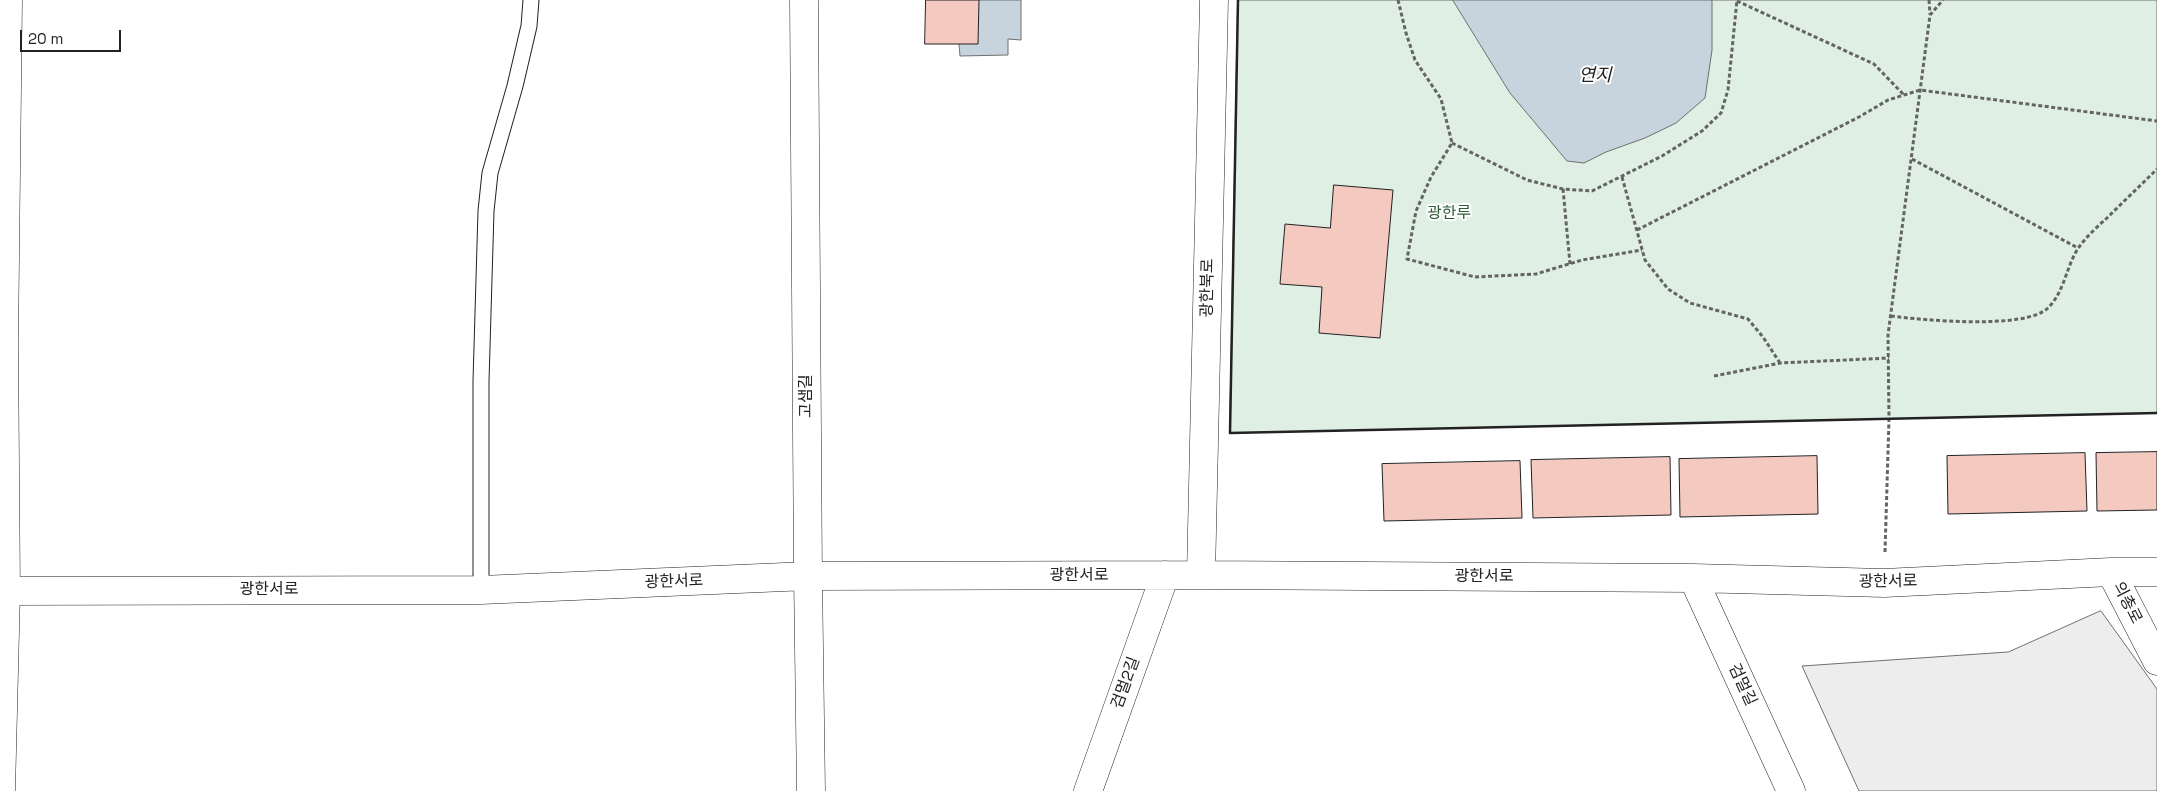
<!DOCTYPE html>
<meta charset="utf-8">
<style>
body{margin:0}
#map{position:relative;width:2157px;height:791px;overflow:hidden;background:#fff;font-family:"Space Grotesk",sans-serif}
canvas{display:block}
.scale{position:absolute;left:20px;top:30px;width:101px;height:22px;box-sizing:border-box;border:2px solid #222;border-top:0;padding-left:6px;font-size:15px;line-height:18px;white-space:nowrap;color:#222;-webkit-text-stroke:4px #fff;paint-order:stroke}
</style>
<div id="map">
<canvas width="2157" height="791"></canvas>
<div class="scale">20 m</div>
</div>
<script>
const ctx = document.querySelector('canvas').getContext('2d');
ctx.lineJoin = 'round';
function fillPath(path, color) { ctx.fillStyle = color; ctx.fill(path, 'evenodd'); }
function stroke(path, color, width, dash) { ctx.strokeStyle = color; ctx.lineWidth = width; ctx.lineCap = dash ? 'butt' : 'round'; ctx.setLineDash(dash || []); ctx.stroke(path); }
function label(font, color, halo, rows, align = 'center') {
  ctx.font = font + ' "Space Grotesk","Noto Sans KR",sans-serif'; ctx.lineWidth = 4; ctx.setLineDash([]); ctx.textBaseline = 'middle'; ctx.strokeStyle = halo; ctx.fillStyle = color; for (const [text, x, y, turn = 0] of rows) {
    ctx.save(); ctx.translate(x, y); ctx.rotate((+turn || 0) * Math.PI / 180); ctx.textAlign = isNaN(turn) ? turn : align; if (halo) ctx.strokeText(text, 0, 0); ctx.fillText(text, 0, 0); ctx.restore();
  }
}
const green = new Path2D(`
 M1238,0h919v413l-927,20z`);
fillPath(green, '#e0efe3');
stroke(green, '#6f6f6f', 1);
const parking = new Path2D(`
 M2101,611l56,78v102h-298l-57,-125 206,-14z`);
fillPath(parking, '#ededed');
stroke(parking, '#6f6f6f', 1);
const water = new Path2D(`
 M979,0h42v40l-13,-1v16l-48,1 -1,-12z
 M1453,0h259v50l-7,48 -29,25 -31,15 -39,14 -22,11 -17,-2 -57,-68z`);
fillPath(water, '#c7d3dd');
stroke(water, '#6f6f6f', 1);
const building = new Path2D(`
 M926,0h53l-1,44h-53z
 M1334,185l59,5 -13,148 -61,-5 3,-46 -42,-3 5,-60 45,4z
 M2157,452v58l-60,1 -1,-58z
 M2085,453l2,58 -139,3 -1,-58z
 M1817,456l1,58 -138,3 -1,-58z
 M1670,457l1,58 -138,3 -2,-58z
 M1520,461l2,57 -138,3 -2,-57z`);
fillPath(building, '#f3c9c0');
stroke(building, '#222', 1);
const lane = new Path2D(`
 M481,590v-209l5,-170 4,-38 25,-87 14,-60 2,-26`);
const street = new Path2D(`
 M804,0l4,576 3,215
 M2111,572l46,89
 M1201,575l13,-575
 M1693,578l98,213
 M0,591l481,-1 327,-14 393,-1 492,3 191,5 227,-11h46
 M1,791l5,-200 -2,-248 4,-343
 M1088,791l77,-216`);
stroke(lane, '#222', 17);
stroke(street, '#222', 29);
stroke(new Path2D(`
 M1398,0l8,33 9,27 26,39 11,44 -21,34 -15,34 -9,48 68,18 61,-3 46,-14 60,-10
 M1929,0l1,14
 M1737,1l137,63 30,31
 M1452,143l75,37 36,9 29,2 70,-35 40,-25 19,-18 7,-23 9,-90
 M1912,159l166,89
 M1622,177l23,83 23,29 22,14 58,16 15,18 17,26
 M1563,189l7,75
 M1637,230l222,-113 29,-17 32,-10 237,31
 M1891,316c31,4 134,14 157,-8 17,-17 18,-42 31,-61 8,-11 19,-21 29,-30 16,-16 33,-32 49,-48
 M1714,376l66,-13 109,-5
 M1885,552l4,-133 -1,-84 42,-320 13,-15`), '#646464', 3, [4, 2.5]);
stroke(lane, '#fff', 15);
stroke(street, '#fff', 28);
stroke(new Path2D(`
 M1238,0l-8,433 927,-20`), '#222', 2.5);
label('16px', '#2f5e38', '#fff', [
 ["광한루",1449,214]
]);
label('16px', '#222', '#fff', [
 ["광한북로",1208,288,-89],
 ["고샘길",807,396,-90],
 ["광한서로",1079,576],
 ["광한서로",1484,577],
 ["광한서로",674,582,-2],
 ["광한서로",1888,582,-1],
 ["광한서로",269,590],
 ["의총로",2127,603,63],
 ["검멀2길",1126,683,-70],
 ["검멀길",1742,685,65]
]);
label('italic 18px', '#222', '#fff', [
 ["연지",1595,76]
]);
</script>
